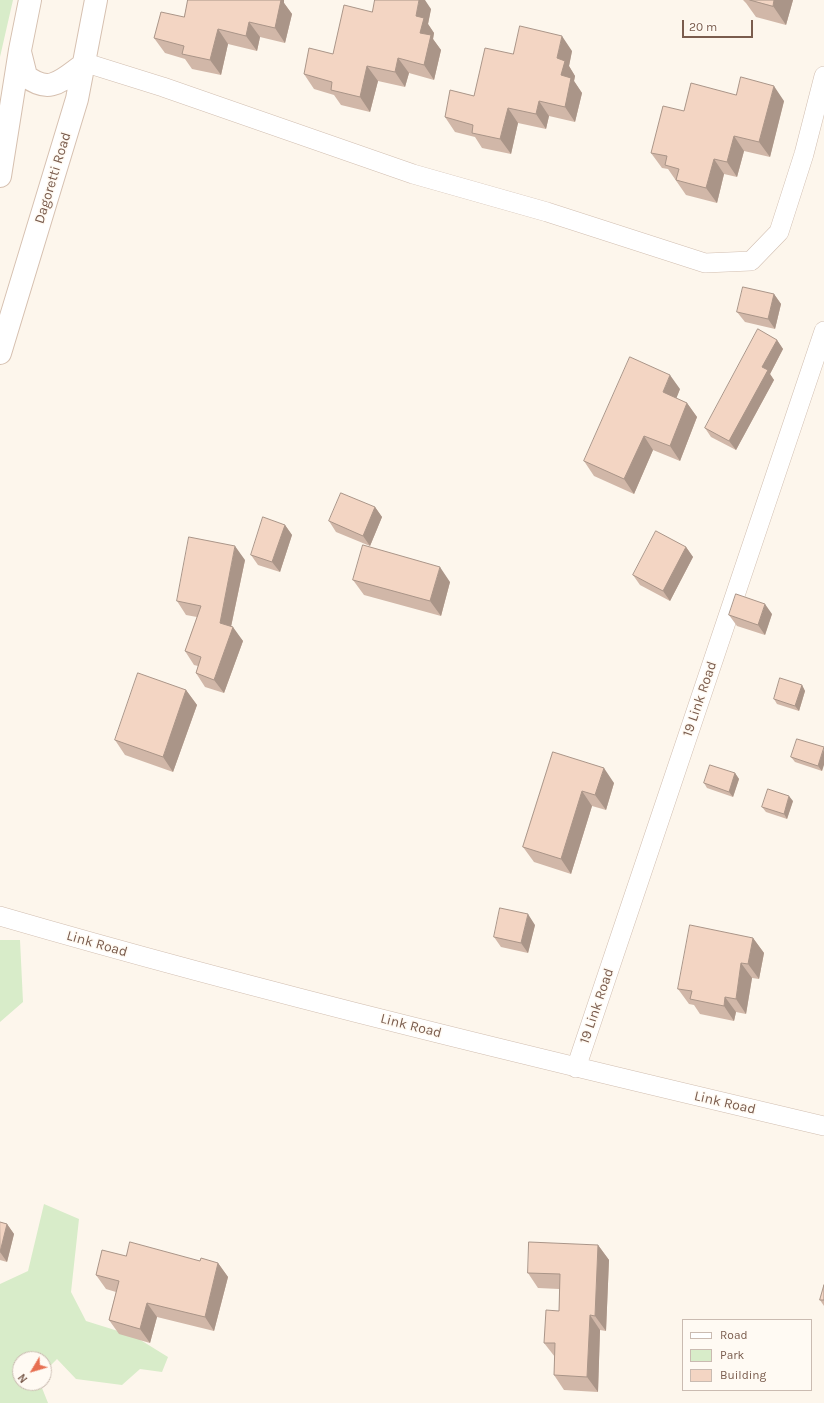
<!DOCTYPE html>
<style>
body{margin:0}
#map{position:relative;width:824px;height:1403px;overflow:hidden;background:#fdf6ec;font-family:Karla,sans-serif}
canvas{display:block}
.legend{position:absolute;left:682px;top:1319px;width:130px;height:72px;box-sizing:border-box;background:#fffaf3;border:1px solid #cabbb1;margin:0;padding:5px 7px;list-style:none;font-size:12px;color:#7a5c4d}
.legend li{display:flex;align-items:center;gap:8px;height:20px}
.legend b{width:20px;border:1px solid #cabbb1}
.north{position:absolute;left:12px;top:1351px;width:40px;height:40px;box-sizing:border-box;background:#fffaf3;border:1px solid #cabbb1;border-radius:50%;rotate:232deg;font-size:11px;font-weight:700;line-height:16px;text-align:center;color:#7a5c4d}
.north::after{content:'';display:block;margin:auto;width:14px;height:18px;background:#e76f51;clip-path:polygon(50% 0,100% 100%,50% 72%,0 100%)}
.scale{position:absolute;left:682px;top:20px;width:71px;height:18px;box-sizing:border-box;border:2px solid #7a5c4d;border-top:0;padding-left:5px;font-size:12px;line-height:14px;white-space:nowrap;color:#7a5c4d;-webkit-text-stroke:3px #fffaf3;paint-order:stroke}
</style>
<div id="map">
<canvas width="824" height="1403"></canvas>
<ul class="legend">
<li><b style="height:5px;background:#fff"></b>Road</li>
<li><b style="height:11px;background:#d8ecc9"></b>Park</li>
<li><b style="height:11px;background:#f3d5c3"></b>Building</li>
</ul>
<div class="north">N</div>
<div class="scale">20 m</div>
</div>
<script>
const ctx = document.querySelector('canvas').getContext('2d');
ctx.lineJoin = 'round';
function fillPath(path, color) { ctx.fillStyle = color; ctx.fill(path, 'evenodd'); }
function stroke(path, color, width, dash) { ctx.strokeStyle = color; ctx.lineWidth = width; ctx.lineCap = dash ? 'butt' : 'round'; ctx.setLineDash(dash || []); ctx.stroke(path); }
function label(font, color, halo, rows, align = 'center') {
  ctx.font = font + ' Karla,sans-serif'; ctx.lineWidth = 3; ctx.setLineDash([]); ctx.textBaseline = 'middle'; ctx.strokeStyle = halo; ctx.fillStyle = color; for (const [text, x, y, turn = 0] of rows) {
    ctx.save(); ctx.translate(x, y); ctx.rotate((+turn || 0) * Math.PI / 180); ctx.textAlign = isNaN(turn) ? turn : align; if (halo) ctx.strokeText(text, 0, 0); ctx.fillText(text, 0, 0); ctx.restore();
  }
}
fillPath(new Path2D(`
 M0,0h13l-13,57z
 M0,940h20l3,62 -23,20z
 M44,1204l35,15 -8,73 15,29 48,15 34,21 -6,15 -22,-3 -18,16 -46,-6 -19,-20 -13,13v-13h-24v24h20l8,20h-48v-119l28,-13z`), '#d8ecc9');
const minor = new Path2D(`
 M83,62l80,25 250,87 134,38 158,51 46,-2 28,-29 25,-78 20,-78
 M0,916c272,79 548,145 824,210
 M576,1068l248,-737`);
const secondary = new Path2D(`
 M20,52l6,24c24,19 36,4 57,-11
 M0,176l20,-126 10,-50
 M0,353l77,-254 19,-99`);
stroke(minor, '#d1beb0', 20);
stroke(secondary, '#d6c0b0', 24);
stroke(minor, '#fff', 19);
stroke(secondary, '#fff', 22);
fillPath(new Path2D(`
 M188,0h96v3l8,11 -7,29 -25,-6 -3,14 -29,-7 -7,31 -29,-6 -7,-10 -20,-6 -11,-15 30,-21z
 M743,0h50l-7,25 -30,-8 -10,-14z
 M431,9l-3,15 6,9 -1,6 8,11 -7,30 -25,-7 -4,14 -27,-6 -8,31 -29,-7 -7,-10 -20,-6 -10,-15 29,-20 39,-42z
 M572,51l-3,15 6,10 -1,5 8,12 -7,29 -26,-6 -3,13 -28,-6 -7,31 -29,-6 -7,-11 -20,-5 -10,-15 29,-21 39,-42z
 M736,95l48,6 -14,56 -26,-6 -7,26 -13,-3 -7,29 -31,-8 -18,-26 -6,-1 -11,-15 33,-42z
 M774,294l7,10 -6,25 -30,-7 -8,-10z
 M777,340l6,9 -13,25 4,6 -38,70 -25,-13 -6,-9z
 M680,389l-4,9 11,5 10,14 -17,44 -27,-11 -19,44 -40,-18 -10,-15z
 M375,507l7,10 -12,29 -34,-14 -7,-11z
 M285,525l7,10 -12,37 -22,-7 -7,-10z
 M686,547l7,10 -23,44 -30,-16 -7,-10z
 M245,560l-14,67 12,14 -19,52 -19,-6 -9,-14 2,-7 -4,-1 -9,-14 12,-34 -11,-2 -9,-14z
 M353,580l97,2 -9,34 -77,-21z
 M772,614l-7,21 -28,-9 -8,-11z
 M802,685l3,6 -6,20 -22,-7 -3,-5z
 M186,690l11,15 -24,67 -48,-17 -10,-15z
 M824,747l-2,24 -27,-9 -4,-5z
 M553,752l61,31 -8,27 -14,-4 -21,68 -37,-12 -11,-15z
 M735,773l4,6 -6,18 -26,-9 -3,-5z
 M793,801l-6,18 -21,-7 -4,-5z
 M535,925l-7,28 -27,-6 -7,-10z
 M753,938l11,15 -5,26 -7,-1 -6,36 -10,-2 -2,9 -34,-7 -6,-9 -5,-1 -11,-15z
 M0,1222l7,2 7,10 -7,28 -7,-2z
 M598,1245l11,15 -3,71 -6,-1 -2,62 -34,-2 -10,-15 1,-18 -11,-14 15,-32v-22l-21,-1 -10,-15z
 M126,1256l74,5 18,2 10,14 -14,54 -57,-14 -7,26 -31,-9 -10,-14 7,-28 -10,-3 -10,-14z
 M824,1285v21l-4,-6z`), '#d1b7a8');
fillPath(new Path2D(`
 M274,0h10v3l8,11 -7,29 -10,-15z
 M419,0h6l6,9 -3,15 6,9 -1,6 8,11 -7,30 -10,-15 -4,-32 -4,-17z
 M774,0h19l-7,25 -13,-19z
 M249,22l11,15 -3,14 -11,-15z
 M218,29l10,15 -7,31 -11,-15z
 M562,36l10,15 -3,15 6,10 -1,5 8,12 -7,29 -10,-15 -4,-32 -4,-17z
 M398,58l11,15 -4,14 -10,-15z
 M367,66l11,15 -8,31 -10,-15z
 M774,86l10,15 -14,56 -11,-15z
 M539,101l10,15 -3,13 -10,-15z
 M508,108l10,15 -7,31 -11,-15z
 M734,136l10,15 -7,26 -10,-15z
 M714,159l10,15 -7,29 -11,-15z
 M774,294l7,10 -6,25 -7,-10z
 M777,340l6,9 -13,25 4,6 -38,70 -7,-9 33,-74z
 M670,375l10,14 -7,18 -10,-15z
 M687,403l10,14 -17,44 -10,-15z
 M644,436l9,14 -19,44 -10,-15z
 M375,507l7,10 -12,29 -7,-10z
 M285,525l7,10 -12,37 -8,-10z
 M235,546l10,14 -16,76 -9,-13z
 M686,547l7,10 -23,44 -7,-10z
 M440,567l10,15 -9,34 -11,-15z
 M765,604l7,10 -7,21 -7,-10z
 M233,627l10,14 -19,52 -10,-13z
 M802,685l3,6 -6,20 -4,-5z
 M186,690l11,15 -24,67 -10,-15z
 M824,749v16l-2,6 -4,-5z
 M604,768l10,15 -8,27 -11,-15z
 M735,773l4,6 -6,18 -4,-5z
 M582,791l10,15 -21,68 -10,-15z
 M789,796l4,5 -6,18 -3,-5z
 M528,914l7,11 -7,28 -7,-10z
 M753,938l11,15 -5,26 -11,-15z
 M741,963l11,15 -6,36 -10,-15z
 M725,997l11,15 -2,9 -10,-15z
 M7,1224l7,10 -7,28 -7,-10z
 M598,1245l11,15 -3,71 -11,-15z
 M218,1263l10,14 -14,54 -9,-14z
 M147,1303l10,14 -7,26 -10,-14z
 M590,1315l10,15 -2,62 -11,-15z`), '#aa9588');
const building = new Path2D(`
 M188,0h93l-6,28 -26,-6 -3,14 -28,-7 -8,31 -28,-6 2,-8 -30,-8 7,-26 23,5z
 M375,0h44l-3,16 8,2 -4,15 11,2 -7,30 -26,-7 -3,14 -28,-6 -7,31 -29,-7 1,-8 -28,-8 5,-26 24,6 11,-49 28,7z
 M750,0h24l-1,6z
 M520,26l42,10 -5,22 8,3 -4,14 10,3 -6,29 -26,-6 -3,13 -28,-6 -8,31 -28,-6 1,-8 -28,-8 5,-27 24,6 11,-48 28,6z
 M741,77l33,9 -15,56 -25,-6 -7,26 -13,-3 -8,29 -30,-8 3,-11 -14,-4 2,-9 -16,-3 12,-47 21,5 7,-28 45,12z
 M743,287l31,7 -6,25 -31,-7z
 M758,329l19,11 -15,27 6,3 -39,71 -24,-13z
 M630,357l40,18 -7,17 24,11 -17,43 -26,-10 -20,43 -40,-18z
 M341,493l34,14 -12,29 -34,-15z
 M263,517l22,8 -13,37 -21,-7z
 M656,531l30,16 -23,44 -30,-16z
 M189,537l46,9 -15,77 13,4 -19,53 -18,-7 5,-16 -16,-6 16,-45 -24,-5z
 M363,545l77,22 -10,34 -77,-21z
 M736,594l29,10 -7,21 -29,-10z
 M138,673l48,17 -23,67 -48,-17z
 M780,678l22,7 -7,21 -21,-7z
 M797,739l27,8 -6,19 -27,-9z
 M553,752l51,16 -9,27 -13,-4 -21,68 -38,-12z
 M710,765l25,8 -6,19 -25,-9z
 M768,789l21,7 -5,18 -22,-7z
 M500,908l28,6 -7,29 -27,-6z
 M690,925l63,13 -5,26 -7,-1 -5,36 -11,-2 -1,9 -34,-7 2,-8 -14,-2z
 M0,1222l7,2 -7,28z
 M130,1242l70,19 1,-3 17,5 -13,54 -58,-14 -7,26 -31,-9 10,-39 -23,-6 6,-25 24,6z
 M529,1242l69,3 -3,71 -5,-1 -3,62 -33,-2 1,-32h-11l2,-33 13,1 1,-37 -32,-1z
 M824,1285v15h-4z`);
fillPath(building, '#f3d5c3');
stroke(building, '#aa9588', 1);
label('14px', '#7a5c4d', '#fffaf3', [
 ["Dagoretti Road",53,178,-73],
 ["19 Link Road",700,699,-71],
 ["Link Road",97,944,16],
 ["19 Link Road",597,1006,-71],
 ["Link Road",411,1026,14],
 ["Link Road",725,1103,13]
]);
</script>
